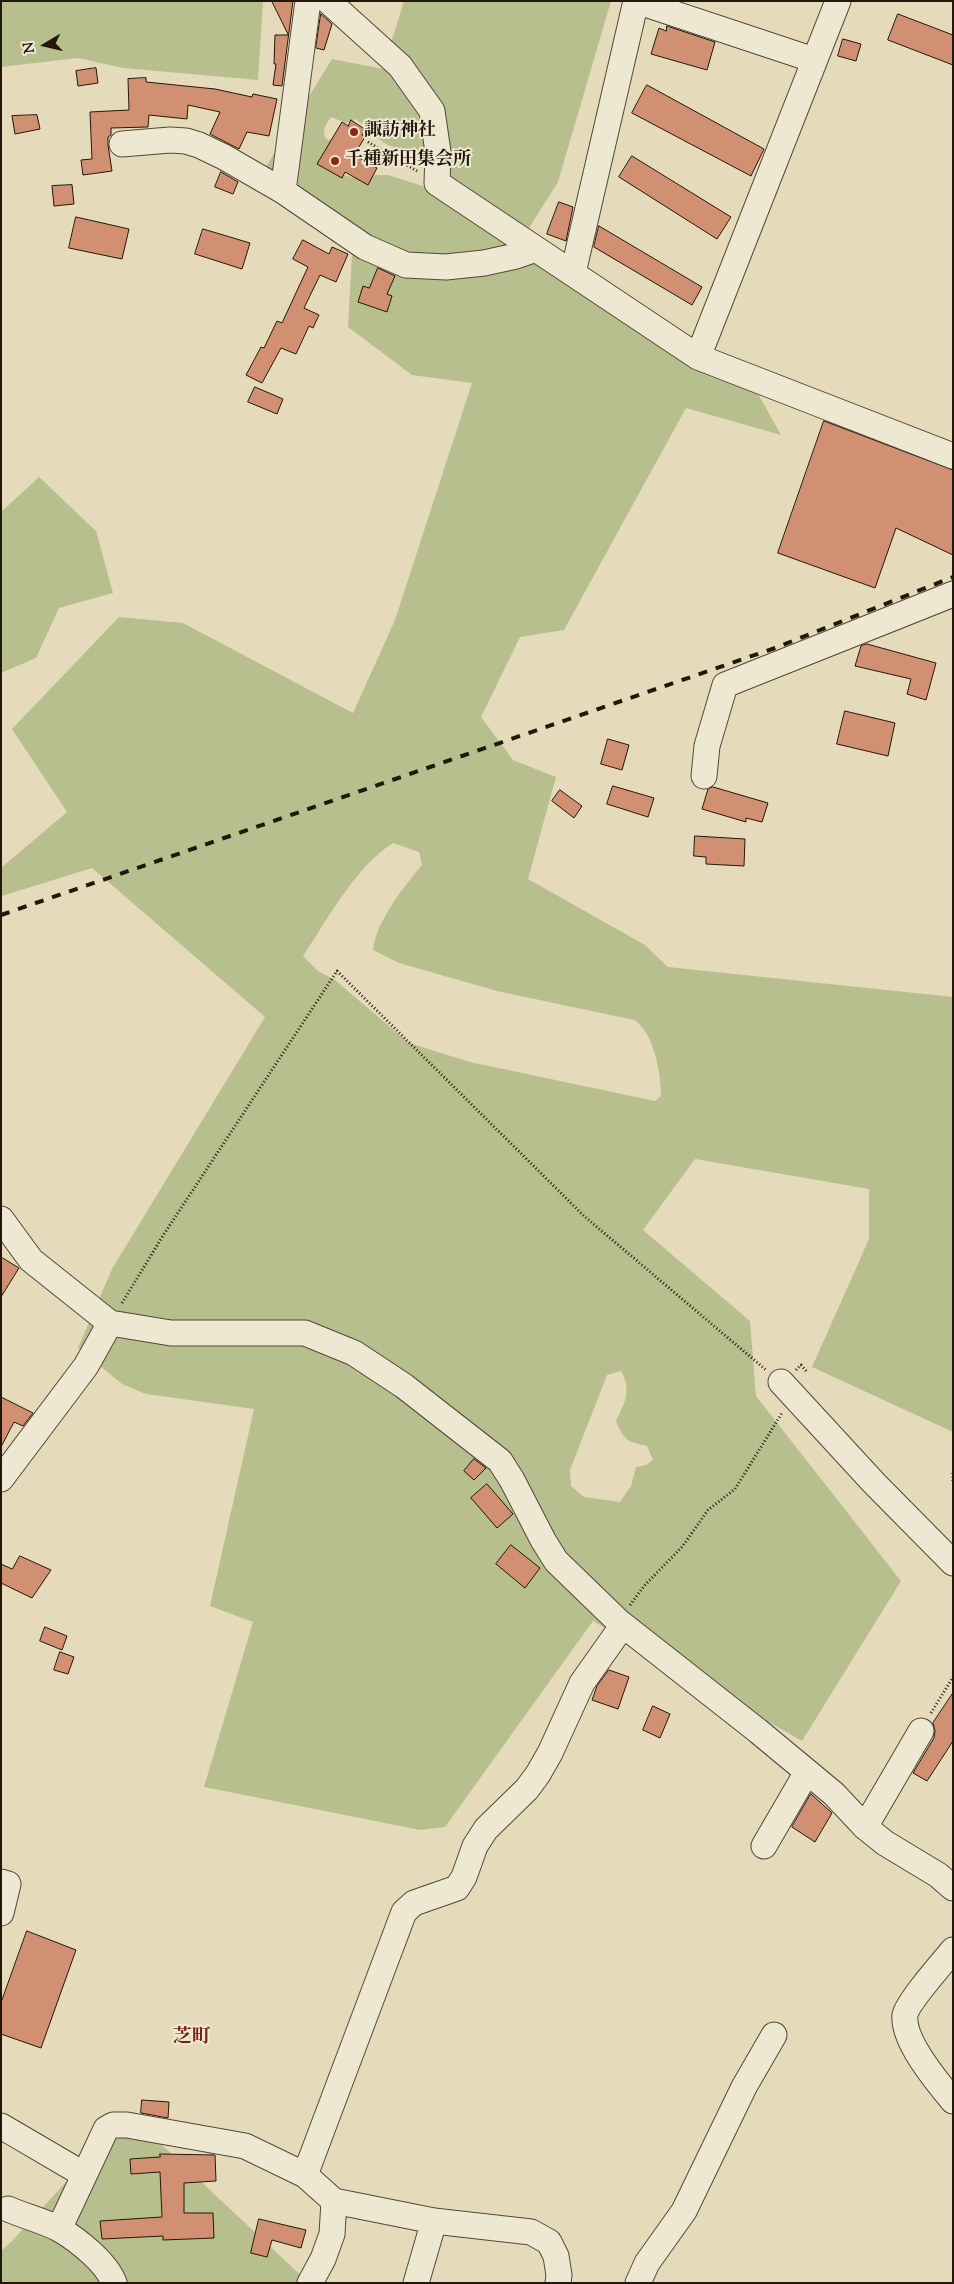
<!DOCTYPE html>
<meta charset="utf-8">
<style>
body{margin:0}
#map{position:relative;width:954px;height:2284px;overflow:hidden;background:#e5dbbb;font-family:"Sorts Mill Goudy",serif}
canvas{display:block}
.frame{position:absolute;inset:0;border:2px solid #22170a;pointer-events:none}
.north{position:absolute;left:20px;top:20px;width:50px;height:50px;-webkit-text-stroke:4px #eee8d3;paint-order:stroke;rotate:261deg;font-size:14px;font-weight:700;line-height:20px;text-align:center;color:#22170a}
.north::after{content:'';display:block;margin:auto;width:18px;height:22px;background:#22170a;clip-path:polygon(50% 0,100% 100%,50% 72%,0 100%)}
</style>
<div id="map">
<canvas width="954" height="2284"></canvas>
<div class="frame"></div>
<div class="north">N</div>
</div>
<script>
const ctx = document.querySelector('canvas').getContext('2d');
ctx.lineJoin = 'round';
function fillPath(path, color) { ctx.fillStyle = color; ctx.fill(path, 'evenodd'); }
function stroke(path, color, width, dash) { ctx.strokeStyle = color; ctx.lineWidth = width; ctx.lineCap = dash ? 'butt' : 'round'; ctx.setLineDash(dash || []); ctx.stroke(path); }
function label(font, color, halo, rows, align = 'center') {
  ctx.font = font + ' "Sorts Mill Goudy","Noto Serif JP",serif'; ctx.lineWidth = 4; ctx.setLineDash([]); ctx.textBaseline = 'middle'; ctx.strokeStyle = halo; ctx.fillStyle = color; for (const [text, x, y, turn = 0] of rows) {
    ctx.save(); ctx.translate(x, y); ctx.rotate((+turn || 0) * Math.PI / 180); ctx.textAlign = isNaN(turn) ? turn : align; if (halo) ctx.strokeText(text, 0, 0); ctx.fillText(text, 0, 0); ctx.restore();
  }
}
fillPath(new Path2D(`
 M4,1h259l-5,79 -135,-12 -45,-10 -77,9v-64z
 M404,1h207l-53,181 -41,65 240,145 24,43 -95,-27 -122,222 -44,7 -39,80 32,43 43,17 -28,102 117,66 23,22 285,30v435l-141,-65 57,-128v-50l-174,-30 -52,71 107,91 6,75 145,185 -99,160 -209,-120 -148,206 -25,3 -216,-43 49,-165 -43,-16 44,-197 -108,-15 -24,-10 -44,-36 34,-79 153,-252 -173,-149 -90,28 -1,-28 66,-56 -55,-83 107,-112 64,6 170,90 42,-93 77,-237 -60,-8 -64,-48 5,-89 -97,-55 76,-124 51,10zM331,117l15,6 9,-4c13,7 21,20 33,26 14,6 16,1 28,15l10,-1 16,42 -8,-4 -8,-10 -38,-12h-13l-8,6 -27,-7 -18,-15 2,-9h4l7,-11 -8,1c-6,-9 -2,-14 4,-23zM393,843l26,9 3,13c-18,21 -46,57 -49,85l26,13 98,28 137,29c20,12 27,54 27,76l-6,5 -185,-39 -61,-19 -74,-63 -17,-9 -15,-15c25,-37 52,-89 90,-113zM621,1371c11,19 4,32 -5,50 8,19 11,21 31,25l6,14 -7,5 -10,2 -5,19 -11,16 -36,-5 -13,-11 -1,-16 37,-95z
 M39,477l57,54 17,62 -54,15 -23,50 -35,15v-161z
 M146,2130l163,153h-308v-32l11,-10 98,-107z`), '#b8bf8e');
const building = new Path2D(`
 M272,1h21l-11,85 -9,-1 3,-21h-2l1,-29h13z
 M321,14l11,10 -8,26 -8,-2z
 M898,14l55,21v30l-65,-25z
 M667,26l48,16 -8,28 -56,-16 8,-26 7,3z
 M843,39l18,5 -5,17 -18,-5z
 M96,68l2,15 -20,3 -2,-15z
 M146,78v4l69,7 37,8 1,-3 24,5 -8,37 -22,-4 -8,17 -29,-15 10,-22 -32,-7 -1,14 -38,-4 -1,12 -37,1v7l-3,2v8l4,26 -29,4 -2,-15 11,-1 -2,-47 39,-2 -1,-31z
 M647,85l117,64 -13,27 -119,-63z
 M37,115l3,14 -25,5 -3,-18z
 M351,120l15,10 -4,5 3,2 -11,18 23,13 -9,17 -23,-13 -3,6 -25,-14 25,-42 6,4z
 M632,156l99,61 -14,22 -98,-62z
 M221,172l17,10 -5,12 -18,-7z
 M72,185l2,19 -20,2 -2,-20z
 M559,202l14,5 -7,34 -19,-7z
 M76,217l53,12 -7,30 -53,-11z
 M599,226l103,61 -10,18 -98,-58z
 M203,229l47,14 -8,26 -47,-15z
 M303,240l26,14 3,-7 16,7 -12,28 -16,-7 -16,33 15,7 -6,13 -4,-2 -13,28 -15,-6 -19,35 -16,-8 15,-28 3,1 13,-27 5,2 26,-56 -15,-8z
 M378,268l17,8 -8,18 5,2 -5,16 -29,-10 5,-16 6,2z
 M255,387l28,12 -6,15 -29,-12z
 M824,421l129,49v85l-57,-27 -21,60 -97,-35z
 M867,644l69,19 -10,37 -19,-6 4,-15 -56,-13 6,-20z
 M845,711l50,12 -7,33 -51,-12z
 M608,739l21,6 -7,25 -21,-6z
 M613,786l41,12 -6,19 -41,-13z
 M713,787l55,16 -6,19 -16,-4v4l-44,-13 6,-20z
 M560,790l22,16 -8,12 -22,-17z
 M695,836l50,3 -1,27 -38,-2v-7l-12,-1z
 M1,1257l18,11 -18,29z
 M1,1397l32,16 -10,13 -9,-4 -13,25z
 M474,1459l12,9 -12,12 -10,-9z
 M487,1484l26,30 -16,14 -26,-30z
 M511,1545l29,23 -15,20 -29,-24z
 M20,1556l31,14 -19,28 -31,-15v-19l11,5z
 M45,1627l22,9 -5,14 -22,-9z
 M60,1652l14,5 -6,17 -14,-4z
 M609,1670l20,7 -11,32 -26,-9 5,-14z
 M953,1693v48l-26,40 -14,-8 21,-35 1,-7 -2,-8z
 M653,1706l17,8 -10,24 -17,-8z
 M811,1794l21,19 -17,29 -23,-15z
 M27,1931l49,19 -35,98 -40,-14v-31z
 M142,2100l27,2 -1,16 -27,-5z
 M160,2154l55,1 1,26 -32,2v30h29l1,25 -51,2v-4l-61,3 -2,-18 62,-4 -2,-45 -29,2 -1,-15 30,-2z
 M259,2219l47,11 -5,18 -29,-8 -5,17 -16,-4z`);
fillPath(building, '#d29073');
stroke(building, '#22170a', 1);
const minor = new Path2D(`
 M328,1l72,65 32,45 6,41 -1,31 261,174 255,99
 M636,1l178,59
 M122,144l48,-4 16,1 13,4 25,12 59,34 82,56 41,18 40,2 38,-4 32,-7 20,-7
 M283,191l25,-190
 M573,273l63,-272
 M698,357l140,-356
 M704,776l3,-30 18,-61 228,-91
 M1,1219l30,41 79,63 61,10h134l49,20 50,33 96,75 12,19 31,60 13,21 62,60 140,110 76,63 31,33 20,16 53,32 15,13
 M781,1382l93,101 79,80
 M1,1479l85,-113 24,-43
 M865,1827l56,-96
 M764,1846l43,-74
 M1,1882l7,2 -7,29
 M953,1950c-10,12 -46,53 -48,65 -3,25 32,67 48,86
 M1,2126l82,48
 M305,2175l99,-263 10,-9 43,-15 7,-11 11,-31 11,-17 41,-40 11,-15 12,-21 32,-70 41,-58
 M8,2209c16,7 36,12 51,20 19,11 48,34 55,54
 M59,2229l47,-100 7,-4h14l118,21 60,29 29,26 100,20 97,11 18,10 7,14 3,19 -1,8
 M310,2283l13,-24 9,-25 2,-33
 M416,2283l18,-62
 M638,2283l9,-20 37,-52 60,-124 30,-52`);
stroke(minor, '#534836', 27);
stroke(new Path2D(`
 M368,142l49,29
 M122,1303l42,-69 173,-263 247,245 182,154
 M796,1370l5,-5 6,7
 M953,1473v10
 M630,1605l14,-19 38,-39 26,-37 27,-21 47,-76
 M931,1713l22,-36`), '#22170a', 3, [1, 2.5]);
stroke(minor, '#eee8d3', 25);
stroke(new Path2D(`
 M1,915l774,-267 178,-71`), '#22170a', 4, [9, 9]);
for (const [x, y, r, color] of [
 [354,132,5,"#8f2418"],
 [335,161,5,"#8f2418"]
]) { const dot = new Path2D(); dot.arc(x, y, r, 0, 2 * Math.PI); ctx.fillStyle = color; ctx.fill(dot); stroke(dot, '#eee8d3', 2); }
label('bold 18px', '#22170a', '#eee8d3', [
 ["諏訪神社",364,132],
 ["千種新田集会所",345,161]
], 'left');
label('bold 19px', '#7a1f14', '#eee8d3', [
 ["芝町",192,2039]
]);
</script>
